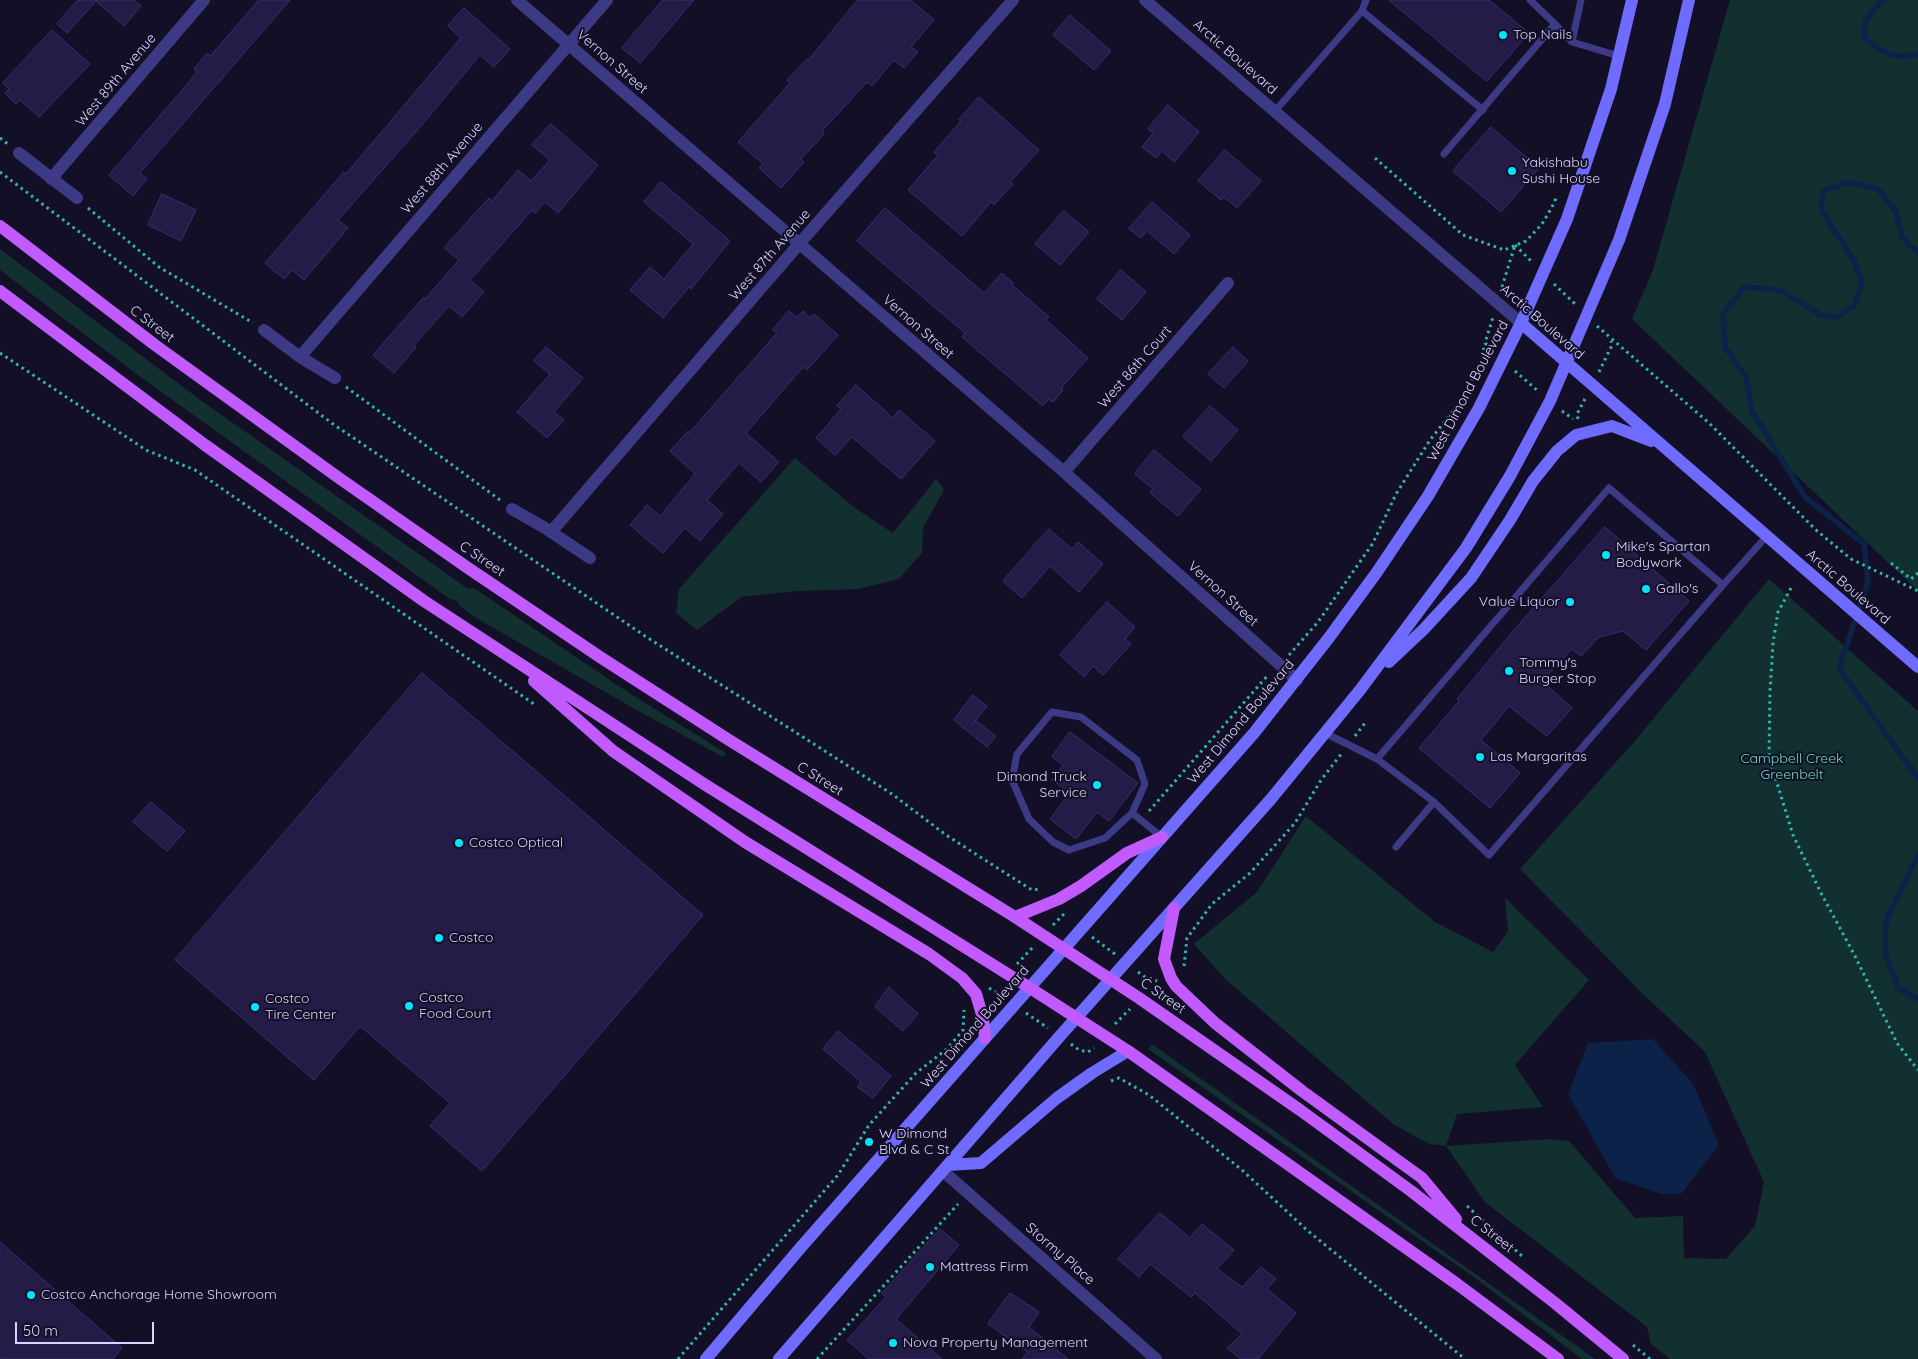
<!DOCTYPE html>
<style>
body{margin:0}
#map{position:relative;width:1918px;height:1359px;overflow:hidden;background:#130f26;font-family:Quicksand,sans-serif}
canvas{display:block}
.scale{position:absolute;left:15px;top:1322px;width:139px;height:22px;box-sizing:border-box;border:2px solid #d9d4ff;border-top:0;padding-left:6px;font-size:15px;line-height:18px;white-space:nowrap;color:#d9d4ff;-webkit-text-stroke:4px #130f26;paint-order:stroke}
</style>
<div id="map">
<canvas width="1918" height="1359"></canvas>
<div class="scale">50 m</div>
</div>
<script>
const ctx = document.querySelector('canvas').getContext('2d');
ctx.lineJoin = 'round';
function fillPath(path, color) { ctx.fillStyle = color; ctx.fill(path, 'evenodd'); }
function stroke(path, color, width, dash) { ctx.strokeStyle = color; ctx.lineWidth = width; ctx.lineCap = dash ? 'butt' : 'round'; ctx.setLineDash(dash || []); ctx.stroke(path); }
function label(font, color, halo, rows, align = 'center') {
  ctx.font = font + ' Quicksand,sans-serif'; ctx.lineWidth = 4; ctx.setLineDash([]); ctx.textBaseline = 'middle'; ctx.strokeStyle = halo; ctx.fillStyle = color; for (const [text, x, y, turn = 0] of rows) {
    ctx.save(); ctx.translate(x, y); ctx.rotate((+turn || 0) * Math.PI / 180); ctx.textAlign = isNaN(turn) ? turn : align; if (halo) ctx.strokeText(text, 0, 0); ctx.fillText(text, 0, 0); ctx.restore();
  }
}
fillPath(new Path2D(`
 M1730,0h188v591l-286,-272 21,-49z
 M0,249l199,150 268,189h7l155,105 97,60 -3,4 -90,-49 -155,-89 -18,-13 -3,-5 -7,-2 -311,-223 -139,-106z
 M795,458l60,50 38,25 43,-54 8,11 -21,38 -1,25 -23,26 -41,10 -61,2 -56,6 -44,33 -21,-17 3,-24z
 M1769,579l149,132v648h-248l-19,-15 -4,-17 -162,-125 -39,-56 -17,-2 -36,-20 -169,-146 -30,-34 63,-52 49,-76 129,106 58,30 15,-21 -3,-33 84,82 -74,85 28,42 -86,7 -11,32 104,-7 19,2 66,77 48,-2 1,42 42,1 29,-33 9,-44 -59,-130 -62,-58 -123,-125 114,-127z
 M1152,1044l443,315h-13l-107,-81 -327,-229z`), '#12302f');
fillPath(new Path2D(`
 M1653,1039l41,46 25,60 -38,49h-20l-46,-16 -47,-84 20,-51z`), '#0c2248');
stroke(new Path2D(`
 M1884,0l-3,1 -16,21v17c18,13 30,22 53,15
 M1918,253l-16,-16 -6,-25 -18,-23 -30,-7 -25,9 -2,19 33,50 8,22 -7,23 -18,12 -16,-2 -41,-25 -35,-3 -22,26 2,34 21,30 6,34 53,86 59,47 4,38 -29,86 79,111
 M1918,854l-32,68 -1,31 13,35 20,11`), '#0c2248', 5.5);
const building = new Path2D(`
 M78,0h56l7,6 -17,20 -28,-25 -29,32 -10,-9z
 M259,0h31l-150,173 7,6 -14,17 -24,-21 80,-93 8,-10 -3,-3 13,-16 3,3z
 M663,0h31l-54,63 -18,-15z
 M858,0h53l23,20 -23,27 7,5 -14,16 -10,-8 -22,26 -5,-4 -45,49 2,3 -23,25 3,3 -23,26 -22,-20 4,-4 -25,-22 52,-59 -3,-3 20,-21 1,1z
 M1389,0h100l40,33 -42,48z
 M464,8l46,41 -16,18 -14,-12 -59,71 -83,94 10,8 -44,52 -12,-10 -8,9 -19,-16 79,-91 2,2 115,-136 -13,-12z
 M1070,15l41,36 -17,19 -41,-35z
 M52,30l38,34 -51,53 -19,-17 -4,4 -11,-11 4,-4 -6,-6z
 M979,97l60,53 -29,32 3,2 -19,21 -3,-3 -29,34 -54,-46 30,-35 -4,-3 27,-31 -2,-1z
 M1168,105l31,27 -25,30 -12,-11 -6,7 -14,-11 11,-14 -5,-4z
 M551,124l47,41 -40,48 -13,-11 -10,11 -3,-3 -62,70 14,12 -22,25 -13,-11 -35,39 2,2 -22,26 -21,-18 50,-57 2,1 34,-39 -15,-12 23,-26 22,-24 3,3 26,-31 13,11 19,-21 -18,-15z
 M1491,127l48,41 -38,44 -48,-41z
 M1225,150l36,31 -24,27 -13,-11 -3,3 -23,-19z
 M661,182l69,59 -39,48 -2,-2 -26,31 -33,-28 20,-23 14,12 29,-35 -49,-42z
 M162,194l34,16 -15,31 -33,-16z
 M1152,202l38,33 -16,19 -27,-23 -6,7 -12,-9z
 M885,208l99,85 18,-20 11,10 -1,2 37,32 -3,3 42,38 -27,30 2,2 -10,12 -4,-3 -6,7 -81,-69 3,-4 -108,-92z
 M1064,211l25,21 -29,33 -25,-21z
 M1121,270l25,22 -24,28 -25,-21z
 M789,311l8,6 6,-6 7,7 4,-4 24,21 -31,35 -4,-3 -57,66 33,29 -18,20 -22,-19 -32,37 16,14 -23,27 -15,-13 -22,25 -33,-28 17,-20 13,11 35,-42 -25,-23 18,-20 1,2 88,-100 -4,-3z
 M546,347l37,31 -29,34 10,8 -17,18 -30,-26 33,-38 -16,-13z
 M1233,347l15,14 -24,27 -16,-14z
 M856,385l37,33 6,-8 36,31 -34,38 -49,-42 -17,18 -19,-17 25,-29 -4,-3z
 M1210,406l28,24 -27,31 -28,-24z
 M1154,450l47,39 -23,27 -28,-23 3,-4 -18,-15z
 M1605,527l84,74 -43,49 -23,-19 -24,6 -18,19 -9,-7 -30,32 30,27 -25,28 -38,-30 -28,34 39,33 -30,35 -71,-60 40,-47 -2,-2 58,-70z
 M1049,529l23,20 6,-7 25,22 -24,28 -29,-26 -28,32 -19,-17z
 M1107,602l28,25 -10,12 6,5 -28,31 -10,-9 -9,11 -24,-22z
 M422,673l281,242 -221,256 -52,-45 20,-23 -90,-77 -46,54 -139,-120z
 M973,695l14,11 -15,19 4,-4 20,15 -9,11 -33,-27z
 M1070,732l68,51 -29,38 -12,-9 -21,27 -26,-20 20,-26 -18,-13 11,-15 -11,-8z
 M151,802l34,29 -18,20 -34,-29z
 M889,987l29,27 -15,17 -28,-24z
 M838,1031l53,45 -18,22 -16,-11 4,-5 -38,-33z
 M1160,1213l30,25 12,-14 32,26 -17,19 25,18 19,-20 15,12 -9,10 29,24 -38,46h-17l-14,-11 15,-14 -47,-41 -4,4 -41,-33 -11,13 -21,-18z
 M940,1229l19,16 -63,74 46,40h-73l-22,-19 39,-43 -4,-3z
 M0,1242l122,106 -9,11h-113z
 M1010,1293l29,19 -10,15 39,32h-46l6,-7 -40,-28z`);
fillPath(building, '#241b47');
stroke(building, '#3b2d73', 1);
stroke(new Path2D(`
 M0,138l9,7
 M1375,158l88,77 41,15 22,-9 16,-17 10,-17 5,-11
 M0,172l333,252 312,212 247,158 54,41 86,55 8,-1
 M88,208l71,59 94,56
 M1515,245l17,17
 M1554,284l21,20
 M1502,287l13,-42
 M1597,326l112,97 107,107 35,29 67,32
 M1492,349l-7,-6 8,-26
 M0,353l146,97 49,20 339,234
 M1515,371l23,20
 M1599,372l13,-27 -1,-4
 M346,387l154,113
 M1562,411l11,8
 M1578,419l-1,-5 9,-17
 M1891,563l20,16 7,-6
 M1791,588l-13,24 -5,31 -3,48 -1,66 24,78 28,58 34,63 42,87 21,27
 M1289,655l29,-33 55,-79 23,-49 34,-54 31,-39 20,-38 4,-20
 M1355,736l10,-13
 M1149,811l119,-136
 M1053,925l11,-11
 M1092,937l23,17
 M1017,964l16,-17
 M1184,966l3,-28 25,-34 38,-31 45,-50 26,-43 21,-27
 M1138,972l7,5 12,4
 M989,988l14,8
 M1026,1013l22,15
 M1115,1024l15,-15
 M1071,1044l8,6 9,2 6,-4
 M1111,1081l8,-3 30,17 93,75 66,61 157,128
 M1467,1206l56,51
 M1633,1345l17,14
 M678,1359l160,-184 31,-50 47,-52 31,-24 16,-19 1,-20
 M817,1359l141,-155`), '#2fb8b0', 3, [2.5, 4]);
stroke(new Path2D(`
 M1530,0l25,24
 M1362,11l4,-11
 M1572,42l9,-42
 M1275,111l87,-100 121,99
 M1444,154l111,-130 17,18 47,14
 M1723,585l43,-48
 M1052,712l29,5 56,43 8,24 -13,29 -27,25 -36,12 -16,-8 -24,-23 -17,-39 5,-26z
 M1325,733l52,26 57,43 55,53 234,-270 -114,-97 -232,271
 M1132,813l30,24
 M1396,847l38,-45`), '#3d3a85', 7);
stroke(new Path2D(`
 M517,0l547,472 233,208
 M1145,0l376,323
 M19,153l58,45
 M51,179l153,-179
 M264,330l36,27 35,21
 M300,357l307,-357
 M1064,472l164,-189
 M512,509l33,19 45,30
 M551,532l248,-288 214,-244
 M943,1171l213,188`), '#3d3a85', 12);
stroke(new Path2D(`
 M1521,323l397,344
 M1389,662l35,-33 47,-51 39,-58 23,-39 24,-30 19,-16 36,-9 39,15
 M948,1165l33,-2 76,-65 35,-25 36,-22
 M706,1359l96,-113 452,-513 74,-94 49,-67 51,-76 51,-88 42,-85 46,-104 44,-130 21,-89
 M779,1359l281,-323 211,-237 89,-109 106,-142 44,-72 40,-75 69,-161 46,-136 24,-104`), '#6f6bff', 12);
stroke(new Path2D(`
 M0,226l155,119 184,133 129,90 132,89 129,83 286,177 124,81 161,112 111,81 144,112 68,56
 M0,291l205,154 219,156 280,183 326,204 98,63 329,233 101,75
 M534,681l79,70 132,91 184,112 33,24 14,16 7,24 2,20
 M1174,908l-10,51 7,19 5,8 39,37 87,68 120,87 34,41
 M1015,917l44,-18 22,-13 46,-33 35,-16`), '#c25bff', 12);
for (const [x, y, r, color] of [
 [1503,35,5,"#00e5ff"],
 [1512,171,5,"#00e5ff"],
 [1606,555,5,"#00e5ff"],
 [1646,589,5,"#00e5ff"],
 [1570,602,5,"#00e5ff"],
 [1509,671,5,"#00e5ff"],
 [1480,757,5,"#00e5ff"],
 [1097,785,5,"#00e5ff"],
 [459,843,5,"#00e5ff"],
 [439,938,5,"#00e5ff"],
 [409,1006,5,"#00e5ff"],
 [255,1007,5,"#00e5ff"],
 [869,1142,5,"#00e5ff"],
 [930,1267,5,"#00e5ff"],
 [31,1295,5,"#00e5ff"],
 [893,1343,5,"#00e5ff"]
]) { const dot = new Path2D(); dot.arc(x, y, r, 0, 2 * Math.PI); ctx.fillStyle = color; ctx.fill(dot); stroke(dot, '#130f26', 2); }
label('14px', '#d9d4ff', '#130f26', [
 ["Top Nails",1513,35],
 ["Yakishabu",1522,163],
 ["Sushi House",1522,179],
 ["Mike's Spartan",1616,547],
 ["Bodywork",1616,563],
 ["Gallo's",1656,589],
 ["Value Liquor",1560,602,"right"],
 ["Tommy's",1519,663],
 ["Burger Stop",1519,679],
 ["Las Margaritas",1490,757],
 ["Dimond Truck",1087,777,"right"],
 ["Service",1087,793,"right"],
 ["Costco Optical",469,843],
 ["Costco",449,938],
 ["Costco",419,998],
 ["Food Court",419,1014],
 ["Costco",265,999],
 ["Tire Center",265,1015],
 ["W Dimond",879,1134],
 ["Blvd & C St",879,1150],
 ["Mattress Firm",940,1267],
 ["Costco Anchorage Home Showroom",41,1295],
 ["Nova Property Management",903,1343]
], 'left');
label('14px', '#d9d4ff', '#130f26', [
 ["Arctic Boulevard",1235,57,41],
 ["Vernon Street",612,62,41],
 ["West 89th Avenue",116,80,-50],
 ["West 88th Avenue",442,168,-49],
 ["West 87th Avenue",770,255,-49],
 ["Arctic Boulevard",1542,322,41],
 ["C Street",152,324,37],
 ["Vernon Street",918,327,41],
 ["West 86th Court",1135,367,-49],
 ["West Dimond Boulevard",1468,391,-62],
 ["C Street",482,559,34],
 ["Arctic Boulevard",1848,587,41],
 ["Vernon Street",1223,594,42],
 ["West Dimond Boulevard",1241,722,-50],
 ["C Street",820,779,32],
 ["C Street",1163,996,35],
 ["West Dimond Boulevard",975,1027,-49],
 ["C Street",1492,1234,38],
 ["Stormy Place",1060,1254,41]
]);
label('14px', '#5fe0c0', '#130f26', [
 ["Campbell Creek",1792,759],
 ["Greenbelt",1792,775]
]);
</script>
